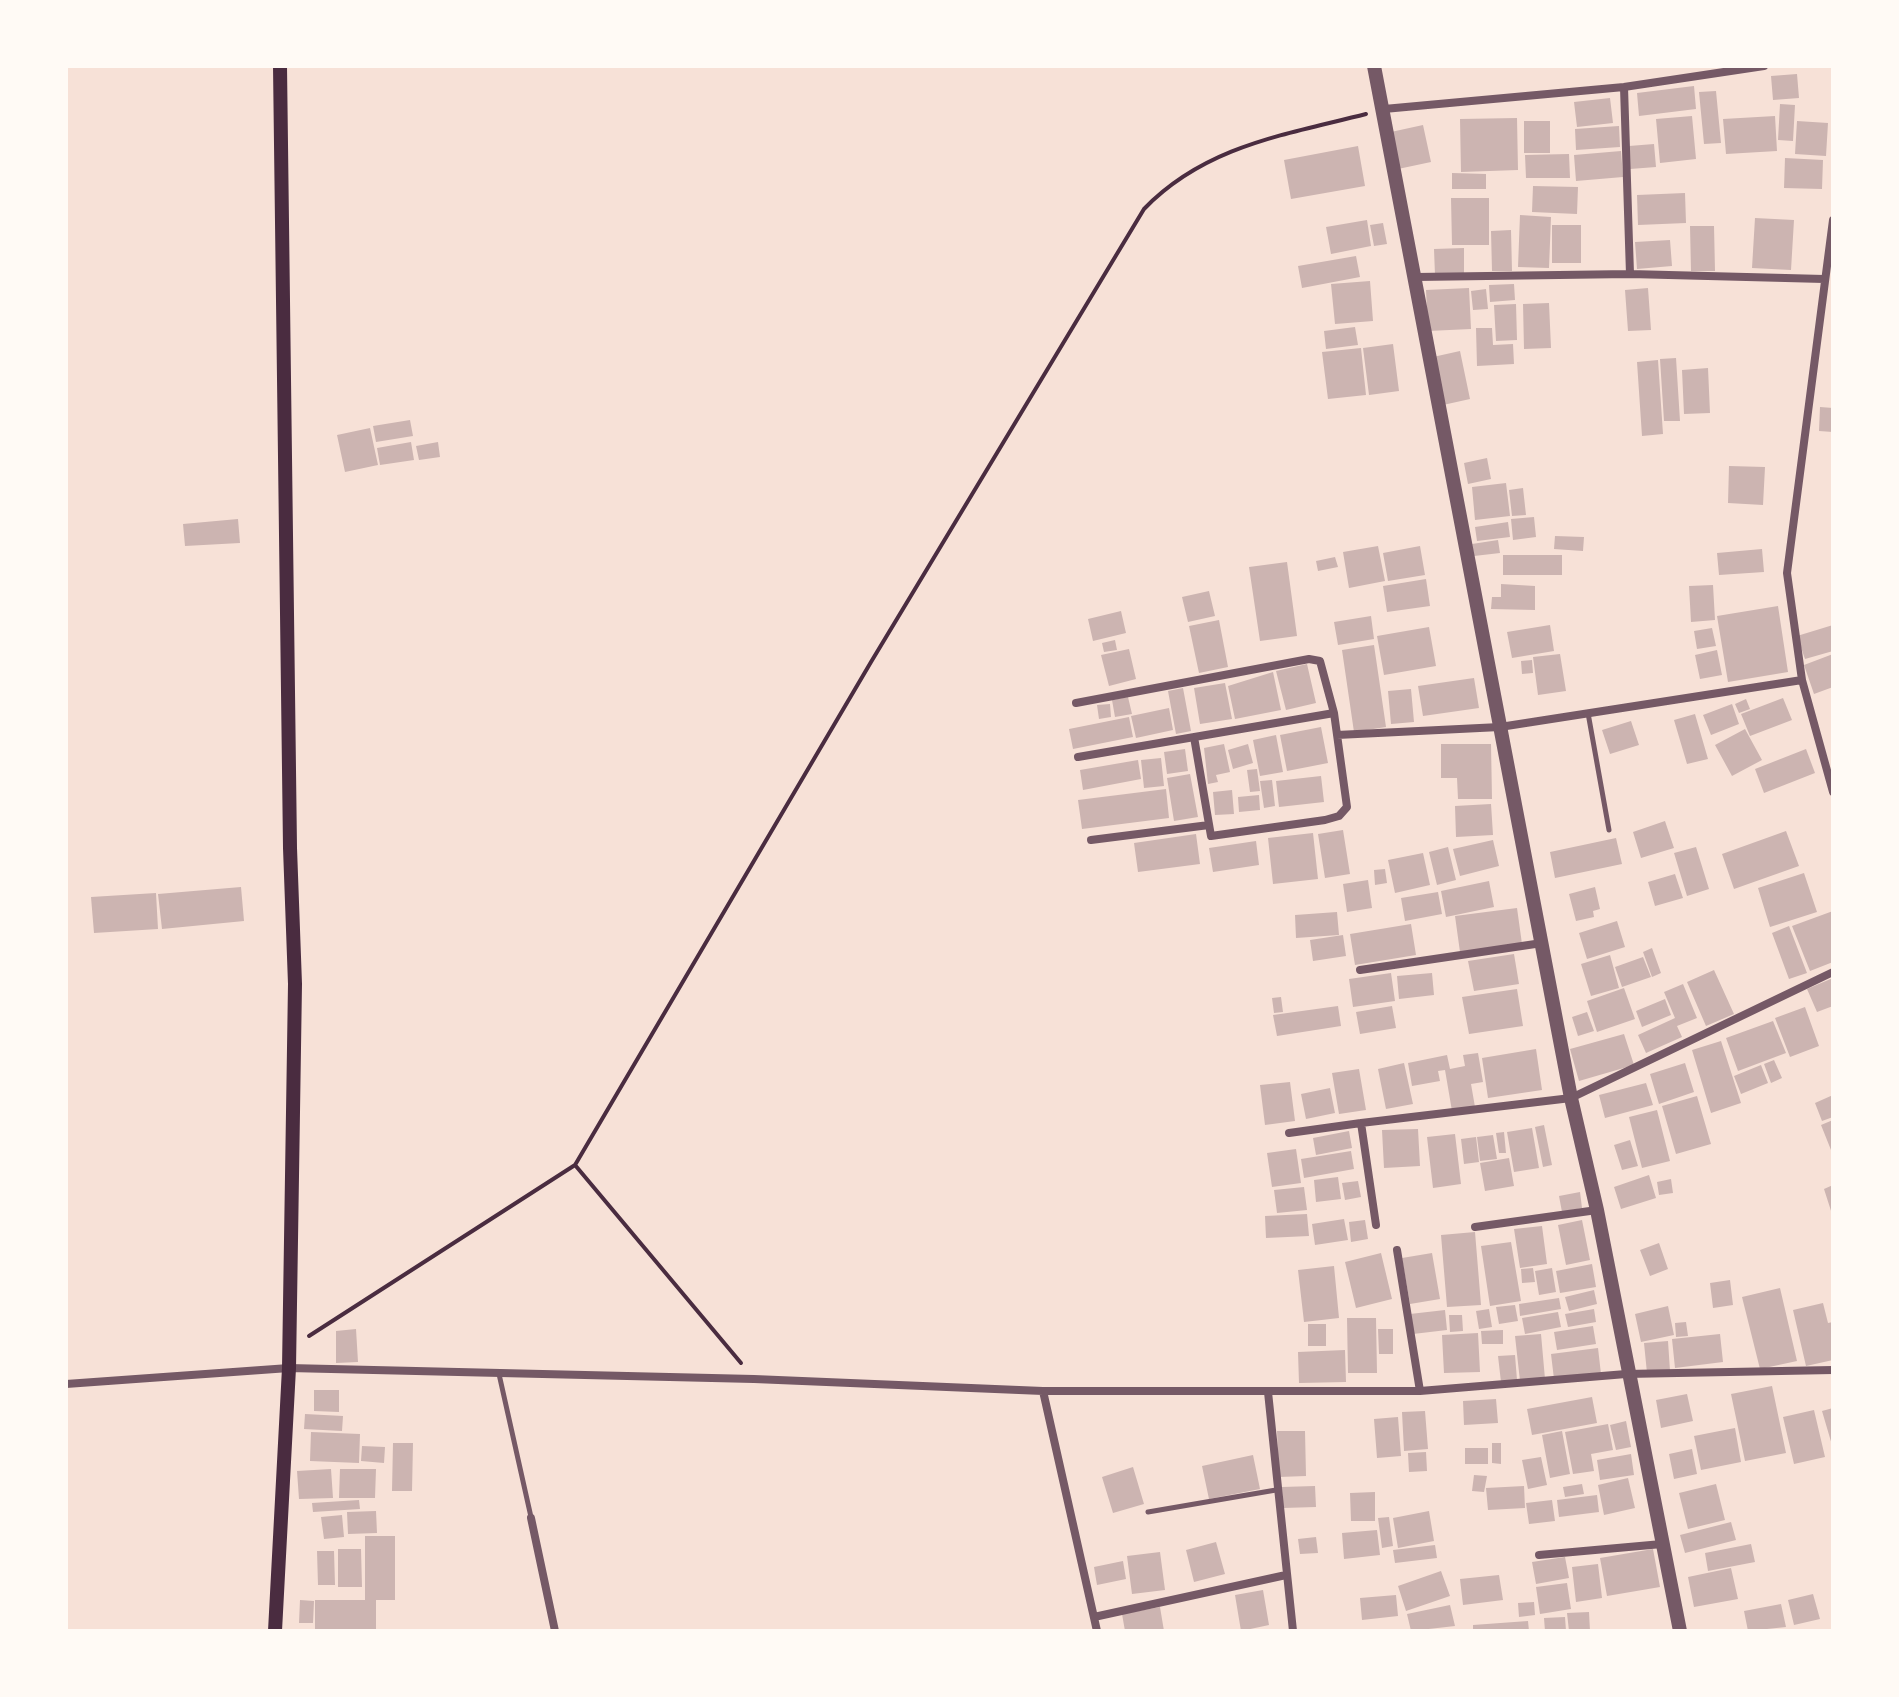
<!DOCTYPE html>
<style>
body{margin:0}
#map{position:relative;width:1899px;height:1697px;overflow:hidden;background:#f7e1d7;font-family:Bitter,serif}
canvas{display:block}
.frame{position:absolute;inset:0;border:68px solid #fffaf5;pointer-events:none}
</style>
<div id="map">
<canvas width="1899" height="1697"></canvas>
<div class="frame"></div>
</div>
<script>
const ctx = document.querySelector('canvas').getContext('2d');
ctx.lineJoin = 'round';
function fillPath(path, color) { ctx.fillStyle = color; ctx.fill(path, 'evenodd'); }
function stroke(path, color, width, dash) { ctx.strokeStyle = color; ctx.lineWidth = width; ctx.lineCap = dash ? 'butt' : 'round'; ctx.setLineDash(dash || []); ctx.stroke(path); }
fillPath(new Path2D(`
 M1797,74l2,24 -26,2 -2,-24z
 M1694,86l2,23 -57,7 -2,-23z
 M1716,91l5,52 -17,1 -5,-52z
 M1610,98l3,25 -36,4 -3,-25z
 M1780,104l15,1 -2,36 -15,-1z
 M1692,116l4,43 -36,4 -4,-44z
 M1775,116l2,35 -51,3 -3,-35z
 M1517,118l1,52 -57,2 -1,-53z
 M1524,121h26v32h-26z
 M1797,121l31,2 -2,33 -31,-2z
 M1423,125l8,37 -33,7 -7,-37z
 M1619,126l1,21 -44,3 -1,-21z
 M1654,144l2,23 -26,2 -1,-23z
 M1358,146l7,40 -74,13 -7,-39z
 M1621,151l2,26 -47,4 -2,-26z
 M1569,154l1,24h-44l-1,-23z
 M1785,158l38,2 -1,29 -38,-1z
 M1452,173l34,1v15h-34z
 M1533,186l45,1 -1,27 -45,-2z
 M1685,193l1,30 -48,2 -1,-30z
 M1451,198h38v47h-37z
 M1520,215l31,2 -2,51 -31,-1z
 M1755,218l39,2 -3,50 -39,-2z
 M1367,220l4,26 -40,8 -5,-27z
 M1383,223l4,21 -13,2 -4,-21z
 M1552,225h29v38h-29z
 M1690,226h24l1,45h-24z
 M1511,230l1,41h-20l-1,-40z
 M1670,240l2,26 -35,3 -2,-27z
 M1464,248v27h-29l-1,-26z
 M1356,256l4,21 -58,11 -4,-22z
 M1370,281l3,40 -38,3 -4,-40z
 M1514,284l1,16 -25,2 -1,-17z
 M1469,288l2,41 -43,2 -2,-41z
 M1648,288l3,42 -23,1 -3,-41z
 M1486,289l2,20 -15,1 -2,-19z
 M1549,303l2,45 -27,1 -1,-45z
 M1516,304l1,36 -21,1 -2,-36z
 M1355,327l3,18 -32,4 -2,-18z
 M1476,328h16l1,17 20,-1 1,20 -37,2z
 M1393,344l6,47 -30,4 -6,-47z
 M1361,348l5,47 -38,4 -6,-47z
 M1460,351l10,48 -27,6 -10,-48z
 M1676,358l4,63h-16l-4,-62z
 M1658,360l5,74 -21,2 -5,-74z
 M1708,368l2,45 -26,1 -2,-44z
 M1820,407l13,1v24l-14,-1z
 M410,420l3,16 -37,6 -3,-16z
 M370,428l8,37 -33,7 -8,-37z
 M411,442l3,18 -34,5 -3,-17z
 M438,442l2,15 -21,3 -3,-14z
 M1487,458l4,21 -23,5 -4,-21z
 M1729,466l36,1 -2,38 -35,-2z
 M1506,483l4,33 -35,4 -3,-33z
 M1523,488l3,27 -14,1 -3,-26z
 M1534,517l2,20 -23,3 -2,-21z
 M238,519l2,24 -55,3 -2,-22z
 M1508,522l2,15 -33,4 -2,-14z
 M1555,536l29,1 -1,14 -29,-2z
 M1498,540l2,13 -26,3 -2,-12z
 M1378,546l7,35 -36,7 -6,-36z
 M1420,546l5,29 -37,6 -5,-28z
 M1762,549l2,23 -45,3 -2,-22z
 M1503,555h59v20h-59z
 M1335,557l3,10 -20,4 -2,-10z
 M1287,562l10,74 -37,5 -11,-74z
 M1426,579l4,27 -43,6 -4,-26z
 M1501,584l34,2v24l-44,-1 1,-12h9z
 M1713,585l2,35 -24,2 -2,-36z
 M1209,591l6,25 -27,6 -6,-25z
 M1778,606l10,66 -60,10 -11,-66z
 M1121,611l5,22 -33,8 -5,-22z
 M1371,616l3,23 -36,6 -4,-23z
 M1219,620l9,47 -29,6 -10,-47z
 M1550,625l4,26 -42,7 -5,-26z
 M1833,625v26l-28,8 -8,-23z
 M1429,627l7,39 -52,9 -7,-39z
 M1712,628l4,18 -19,3 -3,-18z
 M1115,640l2,10 -13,2 -2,-9z
 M1374,645l12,82 -32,5 -12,-82z
 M1129,649l7,30 -27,7 -8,-31z
 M1717,650l5,25 -22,4 -5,-24z
 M1560,654l6,37 -28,4 -5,-38z
 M1833,654v33l-19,7 -10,-29z
 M1532,660l1,13 -11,1 -1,-13z
 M1307,664l9,39 -30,7 -10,-39z
 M1273,672l8,38 -46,9 -7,-33z
 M1474,678l5,30 -56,8 -5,-30z
 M1225,683l7,36 -32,5 -6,-36z
 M1183,688l8,43 -15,3 -8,-43z
 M1411,689l3,33 -23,2 -3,-33z
 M1128,697l4,17 -17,3 -3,-17z
 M1783,698l9,22 -42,16 -9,-22z
 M1746,699l4,10 -11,4 -4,-9z
 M1110,704l1,13 -12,2 -2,-14z
 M1732,704l7,20 -28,11 -8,-20z
 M1169,708l4,22 -37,8 -5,-22z
 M1695,714l13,45 -21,5 -13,-44z
 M1129,717l4,20 -60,12 -4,-20z
 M1631,721l8,24 -29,9 -8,-24z
 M1321,727l7,36 -41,8 -7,-36z
 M1745,729l17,31 -30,16 -17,-31z
 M1276,735l7,37 -23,4 -7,-36z
 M1224,744l6,28 -14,3 2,7 -10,2 -4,-36z
 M1248,744l5,19 -20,6 -5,-19z
 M1441,744h50l1,55h-34l-1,-21h-16z
 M1185,749l3,22 -21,3 -3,-22z
 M1806,749l9,24 -51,20 -9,-24z
 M1161,758l3,28 -20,2 -3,-28z
 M1138,760l3,19 -58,11 -3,-20z
 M1257,769l3,22 -10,1 -3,-22z
 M1190,774l8,43 -24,4 -7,-43z
 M1321,776l3,26 -45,5 -3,-26z
 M1272,780l3,26 -11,2 -4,-27z
 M1166,789l3,29 -87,11 -4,-29z
 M1232,790l2,24 -19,1 -2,-23z
 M1259,795l1,15 -21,2 -1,-15z
 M1491,804l2,31 -37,2 -1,-31z
 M1665,821l9,27 -33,10 -8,-26z
 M1343,830l7,44 -25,4 -7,-44z
 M1786,831l13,35 -65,23 -12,-35z
 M1313,833l5,46 -45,5 -5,-46z
 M1196,834l4,30 -62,8 -4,-29z
 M1616,838l6,26 -67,14 -5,-26z
 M1493,840l6,26 -39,10 -7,-27z
 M1256,841l3,24 -46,7 -4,-24z
 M1448,847l8,33 -19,5 -8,-33z
 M1696,847l13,42 -22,7 -13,-43z
 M1423,853l7,32 -35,8 -7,-33z
 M1385,869l2,14 -12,2 -1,-15z
 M1804,873l13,39 -47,15 -12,-39z
 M1675,874l8,24 -28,8 -7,-24z
 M1368,880l4,28 -25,4 -4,-28z
 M1489,881l5,26 -48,10 -5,-26z
 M241,887l3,34 -82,8 -4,-35z
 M1595,887l5,22 -7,2 1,6 -18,4 -7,-27z
 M1438,892l4,22 -37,7 -4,-23z
 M156,893l2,36 -64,4 -3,-36z
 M1517,908l5,36 -62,8 -5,-36z
 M1833,911v51l-23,9 -18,-45z
 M1337,912l2,23 -43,3 -1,-23z
 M1617,921l8,26 -38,12 -8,-26z
 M1411,924l5,31 -61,10 -5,-31z
 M1789,926l18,47 -18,6 -17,-46z
 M1343,935l3,21 -33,5 -3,-21z
 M1652,948l9,25 -9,4 -9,-25z
 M1514,954l5,30 -45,7 -6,-30z
 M1610,955l9,33 -28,8 -10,-32z
 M1643,957l8,20 -29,10 -7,-20z
 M1714,970l20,44 -28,12 -19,-44z
 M1391,973l4,28 -42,6 -4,-28z
 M1432,973l2,22 -35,4 -2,-23z
 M1833,978v28l-16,6 -10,-23z
 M1683,984l14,34 -20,8 5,11 -36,16 -8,-18 37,-17 -11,-26z
 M1624,988l11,31 -38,13 -10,-31z
 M1517,989l6,37 -54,8 -7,-37z
 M1281,997l2,15 -9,1 -2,-15z
 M1665,999l6,16 -29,12 -6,-16z
 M1338,1006l3,20 -64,10 -4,-21z
 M1392,1006l4,22 -36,6 -4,-22z
 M1805,1007l14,39 -29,11 -15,-39z
 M1587,1012l7,19 -16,5 -6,-19z
 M1773,1021l13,32 -48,18 -12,-33z
 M1624,1034l10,31 -55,16 -9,-32z
 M1721,1041l20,62 -30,10 -19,-63z
 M1536,1049l6,41 -54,8 -6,-40z
 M1478,1053l5,29 -12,2 4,23 -23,4 -7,-41 -7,1 2,10 -28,5 -4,-23 39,-8 3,14 15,-3 -2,-11z
 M1774,1060l8,18 -11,5 -7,-19z
 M1404,1063l9,41 -27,5 -8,-40z
 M1685,1063l9,29 -35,12 -9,-30z
 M1761,1065l7,18 -27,11 -7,-18z
 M1359,1069l7,41 -27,4 -7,-41z
 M1290,1082l5,39 -30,4 -5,-40z
 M1646,1083l7,22 -48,13 -6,-23z
 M1330,1088l5,25 -29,6 -5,-25z
 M1833,1095v22l-11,4 -7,-18z
 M1697,1096l14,48 -35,10 -14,-48z
 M1657,1110l13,51 -28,7 -13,-51z
 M1833,1120v35l-12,-30z
 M1544,1125l8,40 -9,2 -8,-40z
 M1532,1128l7,40 -25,4 -7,-40z
 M1418,1129l2,37 -36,2 -2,-38z
 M1349,1131l3,17 -36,7 -3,-17z
 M1504,1132l2,21h-7l-3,-20z
 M1455,1134l6,50 -28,4 -6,-51z
 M1493,1135l4,24 -17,2 -3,-24z
 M1476,1137l3,25 -15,2 -3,-25z
 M1630,1140l8,26 -16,4 -8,-25z
 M1296,1149l5,34 -29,4 -5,-34z
 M1351,1151l3,18 -50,9 -3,-19z
 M1509,1158l5,28 -29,5 -5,-28z
 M1649,1175l7,23 -35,11 -7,-22z
 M1338,1177l3,22 -25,3 -2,-22z
 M1671,1179l2,14 -14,2 -2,-13z
 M1358,1181l3,16 -16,3 -3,-17z
 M1833,1185v29h-1l-8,-25z
 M1304,1187l3,23 -30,3 -3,-23z
 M1580,1192l2,16 -20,4 -3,-16z
 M1307,1214l2,22 -43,2 -1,-22z
 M1344,1219l4,21 -33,5 -3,-21z
 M1365,1220l3,19 -17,3 -2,-20z
 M1582,1220l8,40 -24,5 -8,-40z
 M1542,1226l5,38 -27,4 -6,-39z
 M1475,1232l6,73 -34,2 -6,-72z
 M1511,1242l10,59 -31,5 -9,-60z
 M1659,1243l9,26 -18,7 -10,-26z
 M1381,1253l11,46 -36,9 -11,-46z
 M1432,1253l8,46 -30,5 -8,-46z
 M1592,1264l4,23 -36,6 -4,-22z
 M1334,1266l5,52 -35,4 -6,-52z
 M1533,1268l2,14 -13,1 -1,-14z
 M1552,1268l4,24 -17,3 -4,-24z
 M1730,1280l3,25 -20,3 -3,-25z
 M1780,1288l17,73 -37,8 -18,-72z
 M1594,1290l3,14 -28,7 -4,-14z
 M1559,1298l2,11 -41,7 -1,-12z
 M1823,1303l5,20 5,-1v38l-27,6 -13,-56z
 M1515,1305l3,16 -19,3 -3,-17z
 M1668,1306l6,29 -33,7 -6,-28z
 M1489,1309l3,18 -13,2 -3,-18z
 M1594,1309l2,13 -28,5 -3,-13z
 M1445,1310l2,20 -34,4 -3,-20z
 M1558,1312l3,15 -36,7 -3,-16z
 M1449,1315h13l1,16 -13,1z
 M1347,1318h29l1,55h-29z
 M1686,1322l2,14 -12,1 -1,-14z
 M1308,1324h18v22h-18z
 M1593,1326l3,18 -39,6 -3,-18z
 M356,1329l2,33 -22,1v-32z
 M1378,1329h15v25h-14z
 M1503,1330v14h-21l-1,-13z
 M1478,1333l2,39 -36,1 -2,-38z
 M1541,1334l4,45 -25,2 -5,-45z
 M1720,1334l3,28 -48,6 -3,-29z
 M1668,1341l2,30 -23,2 -3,-30z
 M1598,1348l3,26 -47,5 -3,-25z
 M1345,1350l1,32 -47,1 -1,-31z
 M1515,1355l2,25 -16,2 -3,-26z
 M1772,1386l14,67 -41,8 -14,-67z
 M314,1390h25v22l-25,-1z
 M1687,1394l6,27 -32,7 -5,-28z
 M1592,1397l5,26 -65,12 -5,-26z
 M1496,1399l2,24 -34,2 -1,-24z
 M1833,1408v37h-1l-10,-34z
 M1814,1410l11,47 -31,7 -11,-47z
 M1425,1411l3,38 -24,2 -2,-39z
 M305,1414l38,2 -1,15 -38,-2z
 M1398,1417l3,39 -24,2 -3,-39z
 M1626,1421l5,26 -15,3 -6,-25z
 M1608,1424l5,26 -22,4 3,17 -21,3 -8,-42z
 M1735,1428l6,34 -40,8 -7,-34z
 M1277,1431h28l1,45 -27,1z
 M1562,1431l8,43 -20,4 -8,-43z
 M311,1432l49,2 -1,29 -49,-2z
 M393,1443h20l-1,48h-20z
 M1492,1443h9v21l-9,-1z
 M362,1446l23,1 -1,16 -23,-2z
 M1465,1448h23v16h-23z
 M1692,1449l5,25 -23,5 -5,-25z
 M1426,1452l1,19 -18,1 -1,-19z
 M1631,1454l3,21 -34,5 -3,-20z
 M1253,1455l7,34 -51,10 -7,-33z
 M1541,1457l6,28 -19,4 -6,-29z
 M1133,1467l11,37 -31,9 -11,-36z
 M331,1469l2,29 -34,1 -2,-28z
 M340,1469h36l-1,29h-36z
 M1474,1475l13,1 -3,16 -12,-1z
 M1628,1478l7,30 -31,7 -6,-30z
 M1582,1484l2,10 -19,3 -2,-10z
 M1716,1484l9,36 -37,9 -9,-36z
 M1315,1486l1,21 -33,1 -1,-21z
 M1524,1486l1,22 -37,2 -2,-22z
 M1375,1492v29h-24l-1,-28z
 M1597,1495l2,17 -40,5 -2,-17z
 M359,1500l1,9 -47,3 -1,-9z
 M1552,1500l3,21 -26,3 -3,-21z
 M376,1511l1,22 -29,1 -1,-22z
 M1429,1511l5,30 -36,7 -5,-30z
 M342,1515l2,22 -20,2 -3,-22z
 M1389,1517l4,29 -11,2 -4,-30z
 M1731,1522l5,18 -51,13 -5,-18z
 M1377,1530l3,25 -36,4 -2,-26z
 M365,1536h30v64h-19v31h-61v-31h50z
 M1316,1537l2,16 -18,1 -2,-15z
 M1216,1542l9,32 -31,8 -8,-32z
 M1751,1544l4,18 -47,9 -3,-18z
 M1435,1545l2,13 -42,5 -2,-13z
 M338,1549h23l1,38h-24z
 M1653,1549l7,38 -53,9 -7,-38z
 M317,1551h17l1,34h-17z
 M1160,1552l5,38 -33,4 -5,-38z
 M1565,1557l4,21 -33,6 -4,-22z
 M1123,1561l3,18 -29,6 -3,-18z
 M1598,1564l4,34 -26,4 -4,-35z
 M1731,1568l7,31 -44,8 -6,-30z
 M1441,1571l9,25 -44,15 -8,-25z
 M1499,1575l4,25 -40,5 -3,-26z
 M1567,1583l4,26 -31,5 -4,-27z
 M1263,1590l6,35 -28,6 -6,-36z
 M1813,1594l7,25 -26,6 -6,-25z
 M1396,1595l2,21 -36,4 -2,-22z
 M300,1600l14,1 -1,22h-14z
 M1534,1602l1,13 -16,2 -1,-14z
 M1781,1604l5,23 -38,4 -4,-20z
 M1450,1605l5,21 -44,5 -4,-17z
 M1160,1607l4,24h-39l-3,-17z
 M1589,1612l1,19h-21l-2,-18z
 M1565,1617l1,14h-21l-1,-13z
 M1528,1621l1,10h-56v-6z`), '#ccb4b1');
stroke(new Path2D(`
 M575,1165l166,198
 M309,1336l266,-171 296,-503 273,-453c61,-63 140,-74 222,-95`), '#4a2c40', 4);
stroke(new Path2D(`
 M1588,713l21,117
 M499,1374l32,143
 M1148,1512l128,-22`), '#755966', 5);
stroke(new Path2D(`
 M1624,87l6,187
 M1384,109l240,-22 140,-21
 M1833,220l-46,353 15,107 31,112
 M1416,277l214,-3 194,5
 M1076,703l233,-44 11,2 14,52 13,94 -8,9 -14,4 -114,16 -17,-99
 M1337,735l163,-8 302,-47
 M1078,757l256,-44
 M1091,840l118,-15
 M1360,970l182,-27
 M1289,1133l72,-10
 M1376,1225l-15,-102 210,-25 262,-126
 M1475,1227l122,-17
 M1397,1250l23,141
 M66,1384l223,-16 465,11 289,12h377l206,-17 207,-4
 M1043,1391l54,240
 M1268,1392l25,239
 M531,1518l24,113
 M1539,1555l123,-11
 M1094,1617l192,-42`), '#755966', 8);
stroke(new Path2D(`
 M1374,66l197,1032 26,112 83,421`), '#755966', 14);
stroke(new Path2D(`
 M275,1631l14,-263 6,-384 -5,-136 -10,-782`), '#4a2c40', 14);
</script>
